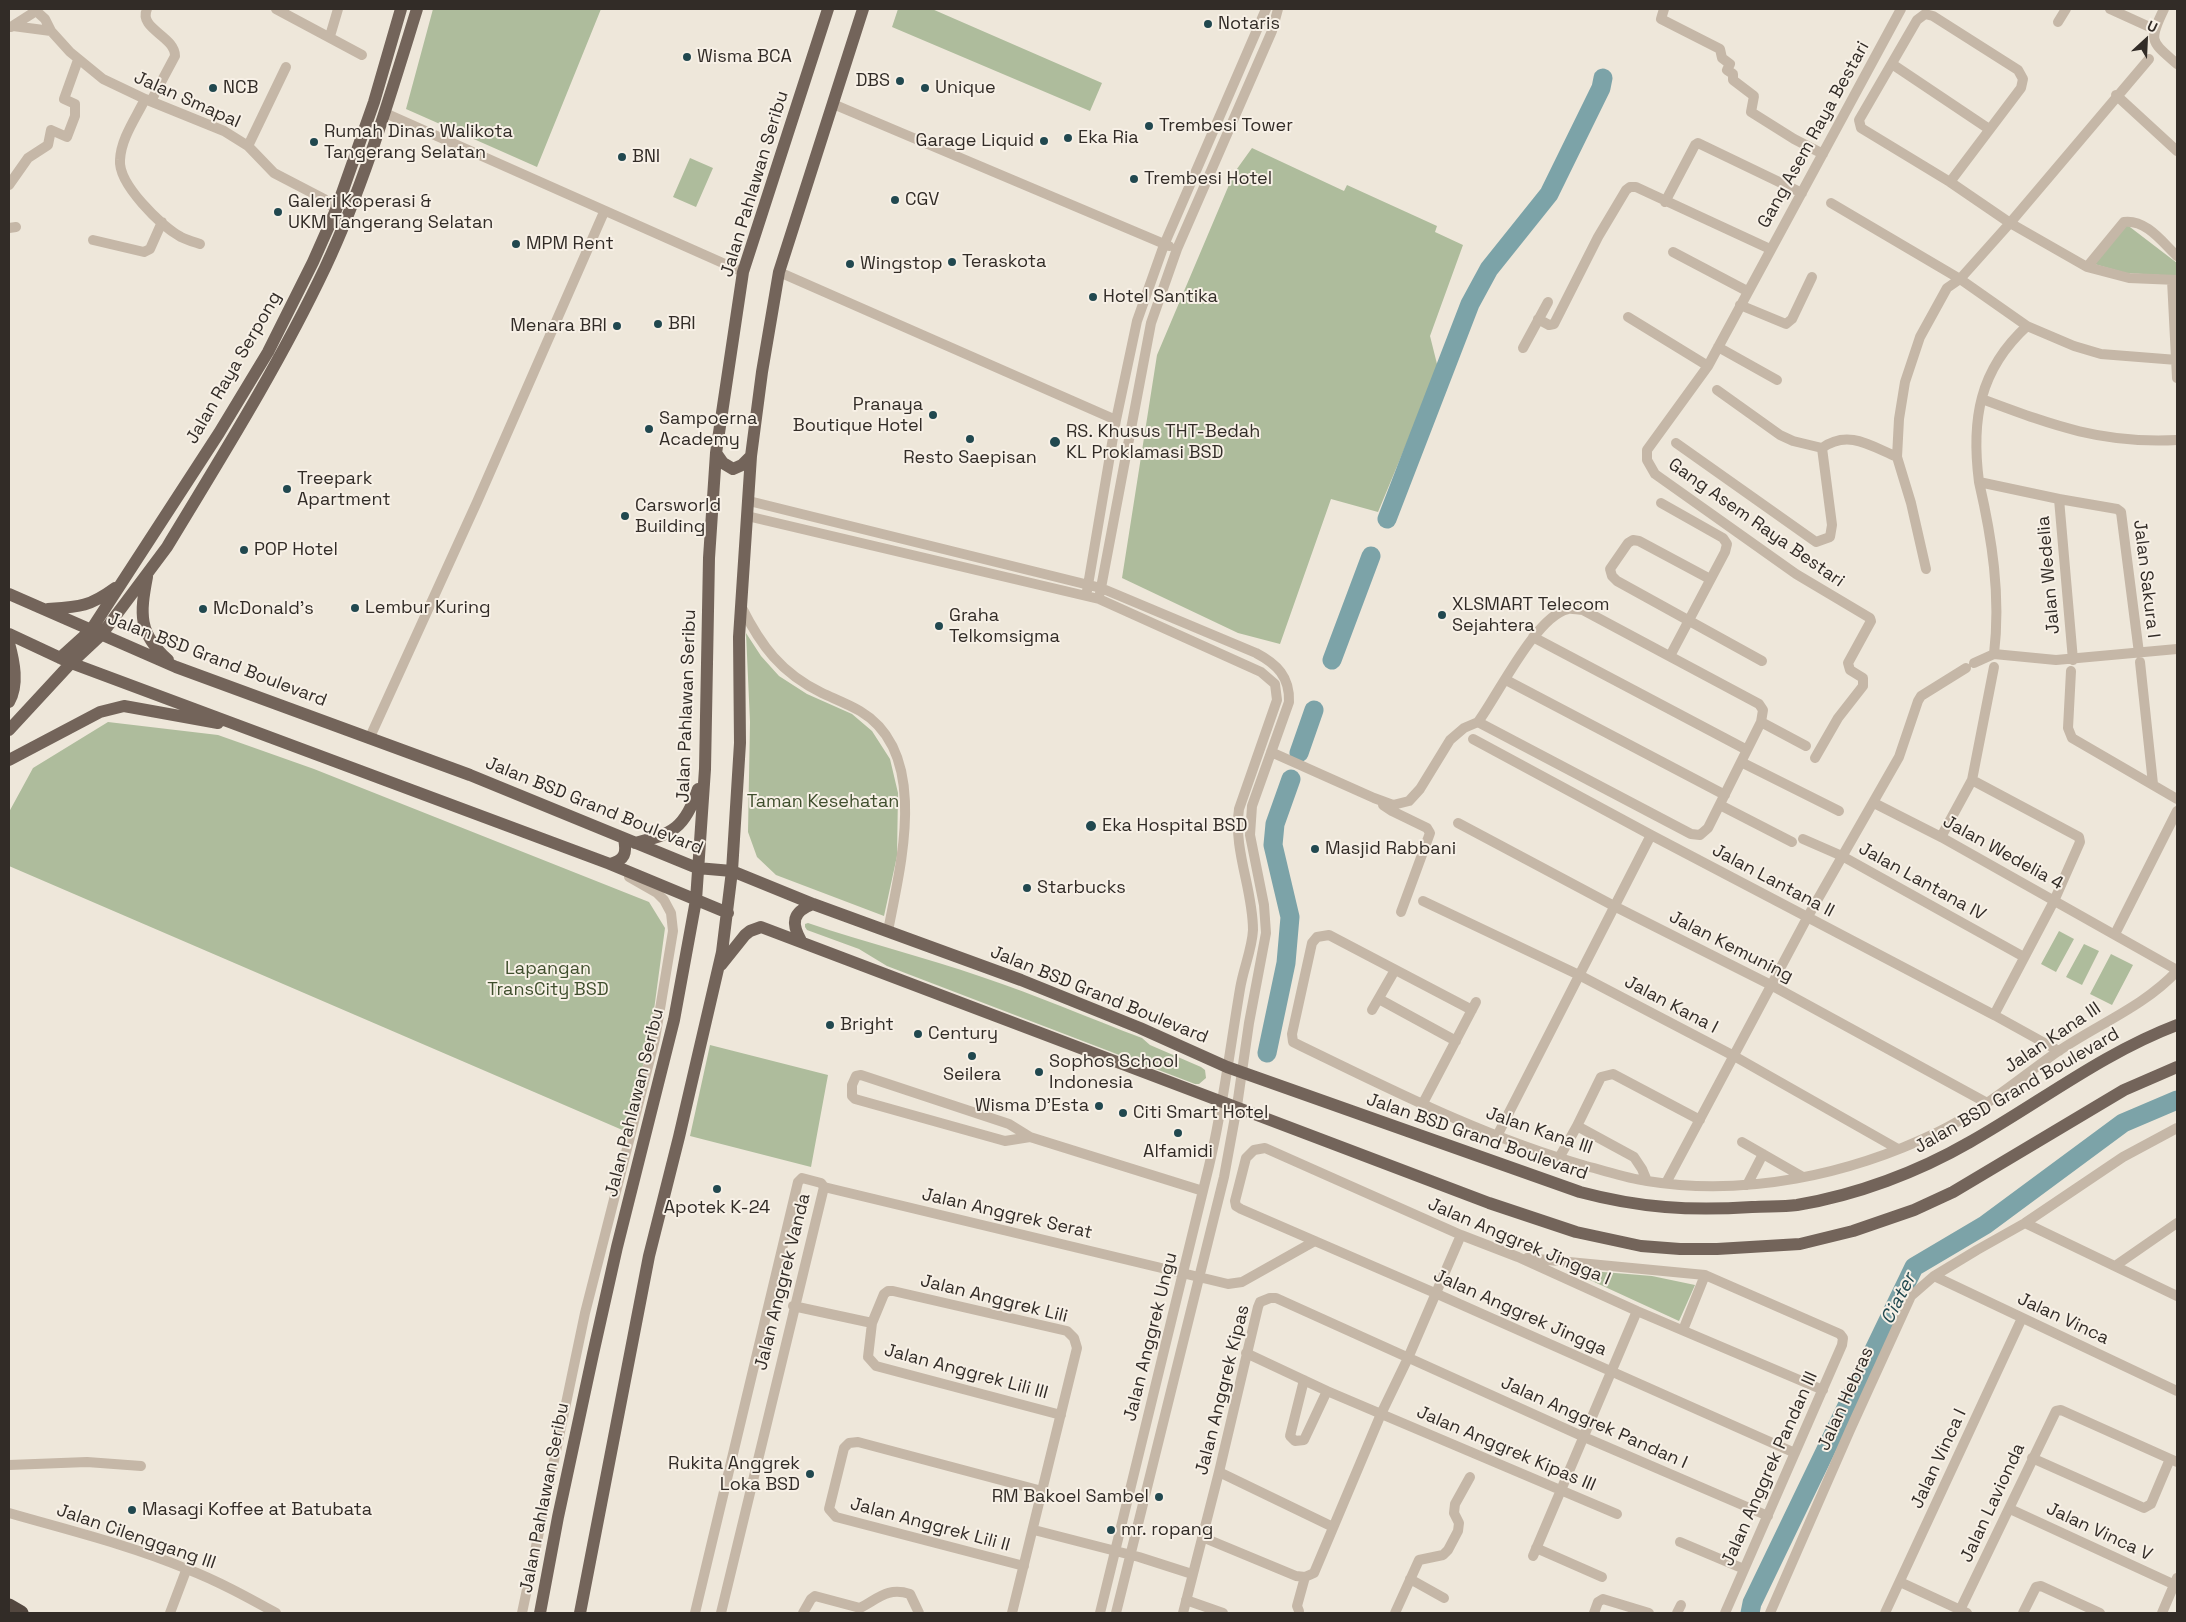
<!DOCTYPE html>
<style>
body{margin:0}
#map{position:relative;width:2186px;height:1622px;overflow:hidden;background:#eee7da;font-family:"Space Grotesk",sans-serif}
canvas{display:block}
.frame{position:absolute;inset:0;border:10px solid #322c27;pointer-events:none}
.north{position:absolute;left:2121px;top:15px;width:50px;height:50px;-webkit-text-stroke:4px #f7f0e6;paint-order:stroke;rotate:25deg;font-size:14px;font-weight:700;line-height:20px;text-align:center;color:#322c27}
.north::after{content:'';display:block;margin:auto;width:18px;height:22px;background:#322c27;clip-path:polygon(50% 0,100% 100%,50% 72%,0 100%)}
</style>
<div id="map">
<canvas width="2186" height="1622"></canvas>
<div class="frame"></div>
<div class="north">U</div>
</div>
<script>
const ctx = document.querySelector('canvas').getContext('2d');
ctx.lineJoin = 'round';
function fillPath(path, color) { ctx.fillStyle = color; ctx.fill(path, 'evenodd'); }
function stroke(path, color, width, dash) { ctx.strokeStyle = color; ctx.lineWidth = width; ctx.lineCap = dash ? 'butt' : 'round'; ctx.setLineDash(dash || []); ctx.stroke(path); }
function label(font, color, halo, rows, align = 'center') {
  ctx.font = font + ' "Space Grotesk",sans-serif'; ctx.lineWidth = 4; ctx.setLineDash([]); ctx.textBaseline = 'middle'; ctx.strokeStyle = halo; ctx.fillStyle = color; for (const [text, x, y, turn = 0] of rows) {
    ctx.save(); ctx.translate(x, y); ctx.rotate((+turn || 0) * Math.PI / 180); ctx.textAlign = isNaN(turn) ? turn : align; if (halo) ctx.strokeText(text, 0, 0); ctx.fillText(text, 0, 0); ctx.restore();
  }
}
fillPath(new Path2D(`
 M433,9h168l-64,158 -131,-58z
 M898,9h34l170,74 -12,28 -198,-84z
 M1252,148l92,43 3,-6 90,41 -2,6 28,13 -33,91 8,32 -60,144 -47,-13 -51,145 -42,-11 -116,-55 35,-223 77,-182z
 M690,158l23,10 -17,39 -23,-10z
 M2126,224l51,39v13l-51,-3 -32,-9z
 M746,633l15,23 18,20 28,18 45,20 20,17 18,28 8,34 -1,63 -13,60 -108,-41 -19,-18 -9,-25 2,-110z
 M108,722l110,13 96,34 335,133 16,26 -14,104 -24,100 -618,-266v-54l24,-44z
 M808,923c58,20 117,34 174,54 54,18 107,41 160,61l8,7 51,22 4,3 1,8 -7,6h-4l-308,-118 -28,-17 -52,-19 -2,-3v-3z
 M2059,931l15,8 -18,33 -15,-8z
 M2084,944l15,7 -17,34 -16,-8z
 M2111,954l22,11 -21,40 -22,-11z
 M710,1045l118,30 -17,92 -121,-31z
 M1566,1269l86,7 43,9 -16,36z`), '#aebc9c');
stroke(new Path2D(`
 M1387,519l83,-215 19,-35 60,-75 52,-106 2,-10
 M1332,660l39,-104
 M1299,753l15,-43
 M1267,1053l19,-90 4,-46 -17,-72 2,-21 16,-45
 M1750,1613l2,-10 162,-336 71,-42 138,-102 54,-23`), '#7ca3a8', 19);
stroke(new Path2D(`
 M34,9l11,10 6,12 19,21 33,27 42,20 79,32 24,15 26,27 50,26 12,11
 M147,9c-9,20 28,27 28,47l-24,45
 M276,9l86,46
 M1664,9l-3,10 59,30 2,9 8,6 -3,6 6,4v6l21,16 -3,16 43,27 29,15
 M2110,9l44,20
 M2164,9c-16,33 -13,32 13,55
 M2058,22l8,-13
 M13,26l38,5
 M11,27l25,-16
 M330,36l8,-27
 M1892,64l97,65
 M2116,95l61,56
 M145,99c-9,19 -24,39 -25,61 -2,24 41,66 61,77 6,3 13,5 19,7
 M833,104l336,142
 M385,113l358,159
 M248,146l38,-79
 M1950,182l71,-94 2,-9 -5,-9 -85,-54 -8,-2 -8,6 -58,100 2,8 89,54 60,41 77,44 42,11 48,2
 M9,185l19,-27 20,-13 3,-15 16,7 8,-21v-12l-11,-5 14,-39
 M1665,202l30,-57 3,-2 104,50
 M1831,203l129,76 67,47 47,20 27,8 76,6
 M9,228l7,-1
 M93,240l51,12 6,-3 12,-27
 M1673,252l74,39
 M2087,267l37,-45c22,-3 39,21 53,34
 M779,272l337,148
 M2172,280l5,98
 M1740,305l46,19 6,-5 20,-42
 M1628,317l80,49
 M1538,319l11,6 5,-1 44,-87 28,-47 4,-3h6l134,62
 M2027,326c-48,44 -56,94 -48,156l80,17 14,161
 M1718,347l59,33
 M1523,348l25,-46
 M1982,399c70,26 119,45 195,41
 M1676,443l140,99 14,-5 2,-12 -10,-77 -29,-7 -13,-6 -63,-45
 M1822,448c26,-19 49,-2 75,9
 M1979,482c13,56 22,114 15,172
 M2059,499l58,10 4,3 18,141
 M749,501l352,87 155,65c21,11 34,24 33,49l-37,104 -2,29 14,70 2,28 -17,90 -12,83 -13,71 -108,436
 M1661,503l62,35 4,6 -2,8 -55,104
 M747,516l352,83 162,73 14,12 2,16 -38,109c-6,41 14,80 14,121 -1,20 -10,39 -13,59 -10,59 -17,119 -31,177l-109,447
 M1926,569l-15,-66 -14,-46 2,-38 6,-37 15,-45 27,-49 13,-9 50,-56 139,-164
 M1710,579l-71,-38 -6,-1 -5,3 -18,26 2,7 5,5 145,80
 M1087,591l29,-171 21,-99 27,-76 102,-236
 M1100,593l51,-270 26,-74 95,-218 6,-22
 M741,606c20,40 40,67 81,87 13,6 26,11 38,18 71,42 40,156 28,220
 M1533,637l214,113
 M2140,662l13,122
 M1974,663l20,-9 62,6 121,-11
 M1994,667l-22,113 107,57 1,5 -26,59 -60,114
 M2071,671l-3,57 4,10 105,61
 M1506,680l219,115
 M1761,722l45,24
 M370,737l107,-235 127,-290
 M1473,739l178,96 343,180 65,36
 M1271,752l103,46 19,7 16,-4 11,-12 30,-49 14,-12 14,-6c20,-27 58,-106 90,-113 4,-1 10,1 15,1l176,94 4,6 -2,12 -53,106 -8,7 -9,-1 -213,-112
 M1815,758l23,-40 25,-32v-8l-13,-8 -2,-7 23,-42 -1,-3 -74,-44 -141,-100 -8,-14v-10l61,-84 193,-357
 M1741,762l98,49
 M1874,803l67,34 236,133
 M1383,805l9,6 35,17 3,5 -29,79
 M1720,805l72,37
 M1458,823l156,83 157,79 216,118
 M1941,837l31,-57
 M1803,839l39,17 182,101
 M1423,901l156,74 155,81 164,93
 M2115,934l62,-123
 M1379,999l77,42
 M1372,1010l23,-40
 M1472,1010l-143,-75 -12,2 -5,6 -20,91 1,8 8,4c93,45 185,92 285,120 20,5 40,12 61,15 98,16 202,-6 291,-49 40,-19 76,-49 112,-75 41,-30 93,-49 127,-86
 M1422,1105l54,-103
 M1577,1126l57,31 8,12 5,12
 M1497,1136l154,-301
 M1030,1137l-25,4 -150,-42 -3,-3v-11l4,-9 5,-1 148,49 21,13 173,54
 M1742,1142l61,35
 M1559,1158l18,-32 24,-49 12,-3 87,46
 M1666,1183l141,-265 92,-161 19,-56 3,-5 45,-28
 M1747,1185l16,-31
 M824,1187l404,97 14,-2 73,-41
 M2025,1223l152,73
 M1527,1258l178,17 135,59 3,4 -1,7 -117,268
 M2115,1266l62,-43
 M1934,1276l243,115
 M793,1306l79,17 12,-29 4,-3h5l174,40 7,7 3,10 -65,265
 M872,1323l-4,34 8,9 185,49
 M1683,1330l22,-55
 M1246,1353l81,38 290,123
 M1304,1380l-14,56 5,5 9,-1 23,-49
 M1795,1453l-360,-160 -194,-84 -5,-3 -1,-5 11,-43 8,-8 11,-2 196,87 57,22 119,54 186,79
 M2032,1458l112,50 7,-4 19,-45
 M9,1465l78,-3 54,4
 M1219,1472l114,55
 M2010,1509l165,76
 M9,1513c59,17 121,32 178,56 31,12 60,28 89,44
 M1034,1530l105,27 53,17
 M1202,1537l94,39 9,1 9,-4 67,-159 27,-56 53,-123
 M1680,1542l64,27
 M1536,1548l66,29
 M1533,1556l104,-245
 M1024,1566l-188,-49 -7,-8 15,-61 5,-5 9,-1 184,49
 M1410,1579l34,19
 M1900,1582l67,31
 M1186,1600l37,13
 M1960,1610l96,-199 5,-1 116,52
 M1299,1611l-2,-5 8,-29
 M170,1613l17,-45
 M522,1613l63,-300 70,-274 18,-108 -2,-18 -7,-13 -7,-7 -28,-16
 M695,1613l103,-431 4,-4 19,5 3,4 -103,426
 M803,1613l8,-14 4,-3 45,12c19,-10 28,-21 50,-14l9,19
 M1183,1613l36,-141 39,-165 2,-5 10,-4h6l308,139 184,79
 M1395,1613l24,-53 24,-5 5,-5 10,-19 1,-8 -5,-10 1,-9 15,-27
 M1594,1613l4,-11 5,-3 46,14
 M1677,1613l4,-8
 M1770,1613l80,-183 61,-134 23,-20 43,-26 48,-27 98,-66 54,-29
 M1885,1613l137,-295
 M2023,1613l13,-26 5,-1 59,27
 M2162,1613l15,-35`), '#c5b7a7', 10);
stroke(new Path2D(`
 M716,453l7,10 10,6 9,-4 9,-9
 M147,577c-7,37 -9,56 21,83
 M9,594l167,73 294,108 227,93 35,3 81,33 208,76 119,48 87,39 353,125c60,16 110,19 172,15 15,-1 30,0 45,-2 60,-10 121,-33 173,-63 69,-39 133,-89 207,-117
 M48,609c31,-2 41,-2 67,-21
 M9,634l62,29 539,201 118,49
 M9,643c5,18 10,42 0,59
 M60,658l31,-28 128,-197 49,-81 45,-90 23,-52 38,-108 27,-93
 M9,730l62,-67 31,-29 65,-87c55,-91 112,-182 158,-279 39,-83 65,-172 92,-259
 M9,760l91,-48 24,-6 94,17
 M635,843c38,-9 50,-15 63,-54
 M610,864c15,-4 17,-11 14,-25
 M801,941c-10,-18 -9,-29 12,-37
 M721,965l24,-30 5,-4 11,-4 728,276 87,29 65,14 39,3h37l83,-5 53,-13 61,-21 39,-18 171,-102 53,-23
 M540,1613l18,-96 35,-163 24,-107 57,-227 22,-120 9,-131 4,-211 7,-105 27,-181 85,-263
 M580,1613l69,-357 30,-119 43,-185 10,-81 8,-128 -1,-106 12,-181 11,-84 17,-100 84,-263`), '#73645a', 12);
stroke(new Path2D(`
 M9,1606l12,7`), '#53473f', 15);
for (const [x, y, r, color] of [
 [1208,24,5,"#21484f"],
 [687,57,5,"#21484f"],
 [900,81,5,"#21484f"],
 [213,88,5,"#21484f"],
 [925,88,5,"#21484f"],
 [1149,126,5,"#21484f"],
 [1068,138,5,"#21484f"],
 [1044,141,5,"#21484f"],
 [314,142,5,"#21484f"],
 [622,157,5,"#21484f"],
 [1134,179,5,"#21484f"],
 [895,200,5,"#21484f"],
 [278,212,5,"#21484f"],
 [516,244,5,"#21484f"],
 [952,262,5,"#21484f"],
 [850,264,5,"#21484f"],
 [1093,297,5,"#21484f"],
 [658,324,5,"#21484f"],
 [617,326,5,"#21484f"],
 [933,415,5,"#21484f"],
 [649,429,5,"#21484f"],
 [970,439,5,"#21484f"],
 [1055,442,6,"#21484f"],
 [287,489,5,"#21484f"],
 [625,516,5,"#21484f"],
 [244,550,5,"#21484f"],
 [355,608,5,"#21484f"],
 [203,609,5,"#21484f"],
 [1442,615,5,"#21484f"],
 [939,626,5,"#21484f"],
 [1091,826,6,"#21484f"],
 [1315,849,5,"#21484f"],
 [1027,888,5,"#21484f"],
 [830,1025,5,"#21484f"],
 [918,1034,5,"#21484f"],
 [972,1056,5,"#21484f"],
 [1039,1072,5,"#21484f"],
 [1099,1106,5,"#21484f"],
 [1123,1113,5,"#21484f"],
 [1178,1133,5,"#21484f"],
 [717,1189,5,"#21484f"],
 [810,1474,5,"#21484f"],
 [1159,1497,5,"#21484f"],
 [132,1510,5,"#21484f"],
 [1111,1530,5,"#21484f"]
]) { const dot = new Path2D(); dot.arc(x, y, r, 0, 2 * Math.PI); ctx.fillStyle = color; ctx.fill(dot); stroke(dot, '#f7f0e6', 2); }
label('18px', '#322c27', '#f7f0e6', [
 ["Notaris",1218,24],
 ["Wisma BCA",697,57],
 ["DBS",890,81,"right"],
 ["NCB",223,88],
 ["Unique",935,88],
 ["Trembesi Tower",1159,126],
 ["Rumah Dinas Walikota",324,132],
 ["Tangerang Selatan",324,153],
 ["Eka Ria",1078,138],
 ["Garage Liquid",1034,141,"right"],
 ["BNI",632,157],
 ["Trembesi Hotel",1144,179],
 ["CGV",905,200],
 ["Galeri Koperasi &",288,202],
 ["UKM Tangerang Selatan",288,223],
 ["MPM Rent",526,244],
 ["Teraskota",962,262],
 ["Wingstop",860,264],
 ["Hotel Santika",1103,297],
 ["BRI",668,324],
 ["Menara BRI",607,326,"right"],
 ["Pranaya",923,405,"right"],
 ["Boutique Hotel",923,426,"right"],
 ["Sampoerna",659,419],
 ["Academy",659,440],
 ["RS. Khusus THT-Bedah",1066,432],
 ["KL Proklamasi BSD",1066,453],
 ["Resto Saepisan",970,458,"center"],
 ["Treepark",297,479],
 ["Apartment",297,500],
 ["Carsworld",635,506],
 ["Building",635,527],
 ["POP Hotel",254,550],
 ["XLSMART Telecom",1452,605],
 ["Sejahtera",1452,626],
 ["Lembur Kuring",365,608],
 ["McDonald's",213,609],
 ["Graha",949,616],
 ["Telkomsigma",949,637],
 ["Eka Hospital BSD",1102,826],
 ["Masjid Rabbani",1325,849],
 ["Starbucks",1037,888],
 ["Bright",840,1025],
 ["Century",928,1034],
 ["Sophos School",1049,1062],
 ["Indonesia",1049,1083],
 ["Seilera",972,1075,"center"],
 ["Wisma D'Esta",1089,1106,"right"],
 ["Citi Smart Hotel",1133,1113],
 ["Alfamidi",1178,1152,"center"],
 ["Apotek K-24",717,1208,"center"],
 ["Rukita Anggrek",800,1464,"right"],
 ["Loka BSD",800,1485,"right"],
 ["RM Bakoel Sambel",1149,1497,"right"],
 ["Masagi Koffee at Batubata",142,1510],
 ["mr. ropang",1121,1530]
], 'left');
label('18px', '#322c27', '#f7f0e6', [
 ["Jalan Smapal",187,100,24],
 ["Gang Asem Raya Bestari",1814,135,-61],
 ["Jalan Pahlawan Seribu",755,184,-73],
 ["Jalan Raya Serpong",234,368,-60],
 ["Gang Asem Raya Bestari",1756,523,35],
 ["Jalan Wedelia",2049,575,-95],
 ["Jalan Sakura I",2146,579,83],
 ["Jalan BSD Grand Boulevard",217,660,21],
 ["Jalan Pahlawan Seribu",687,706,-88],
 ["Jalan BSD Grand Boulevard",594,806,22],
 ["Jalan Wedelia 4",2003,853,29],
 ["Jalan Lantana II",1773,881,28],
 ["Jalan Lantana IV",1922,882,29],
 ["Jalan Kemuning",1731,947,27],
 ["Jalan BSD Grand Boulevard",1099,995,22],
 ["Jalan Kana I",1671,1005,28],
 ["Jalan Kana III",2053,1038,-34],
 ["Jalan BSD Grand Boulevard",2017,1091,-30],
 ["Jalan Pahlawan Seribu",635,1103,-76],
 ["Jalan Kana III",1539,1131,19],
 ["Jalan BSD Grand Boulevard",1477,1137,19],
 ["Jalan Anggrek Serat",1007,1214,13],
 ["Jalan Anggrek Jingga I",1519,1242,23],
 ["Jalan Anggrek Vanda",783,1282,-76],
 ["Jalan Anggrek Lili",994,1299,14],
 ["Jalan Anggrek Jingga",1520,1313,24],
 ["Jalan Vinca",2063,1319,25],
 ["Jalan Anggrek Ungu",1151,1337,-76],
 ["Jalan Anggrek Lili III",966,1372,15],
 ["Jalan Anggrek Kipas",1223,1390,-76],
 ["Jalan Hebras",1846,1399,-66],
 ["Jalan Anggrek Pandan I",1594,1423,24],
 ["Jalan Anggrek Kipas III",1506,1449,23],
 ["Jalan Vinca I",1939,1459,-65],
 ["Jalan Anggrek Pandan III",1770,1469,-66],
 ["Jalan Pahlawan Seribu",545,1498,-79],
 ["Jalan Lavionda",1993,1503,-65],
 ["Jalan Anggrek Lili II",930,1525,15],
 ["Jalan Vinca V",2099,1532,25],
 ["Jalan Cilenggang III",136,1537,19]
]);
label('18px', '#3f4e2d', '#f7f0e6', [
 ["Taman Kesehatan",823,802],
 ["Lapangan",548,969],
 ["TransCity BSD",548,990]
]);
label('italic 19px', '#21484f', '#f7f0e6', [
 ["Ciater",1899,1299,-63]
]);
</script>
